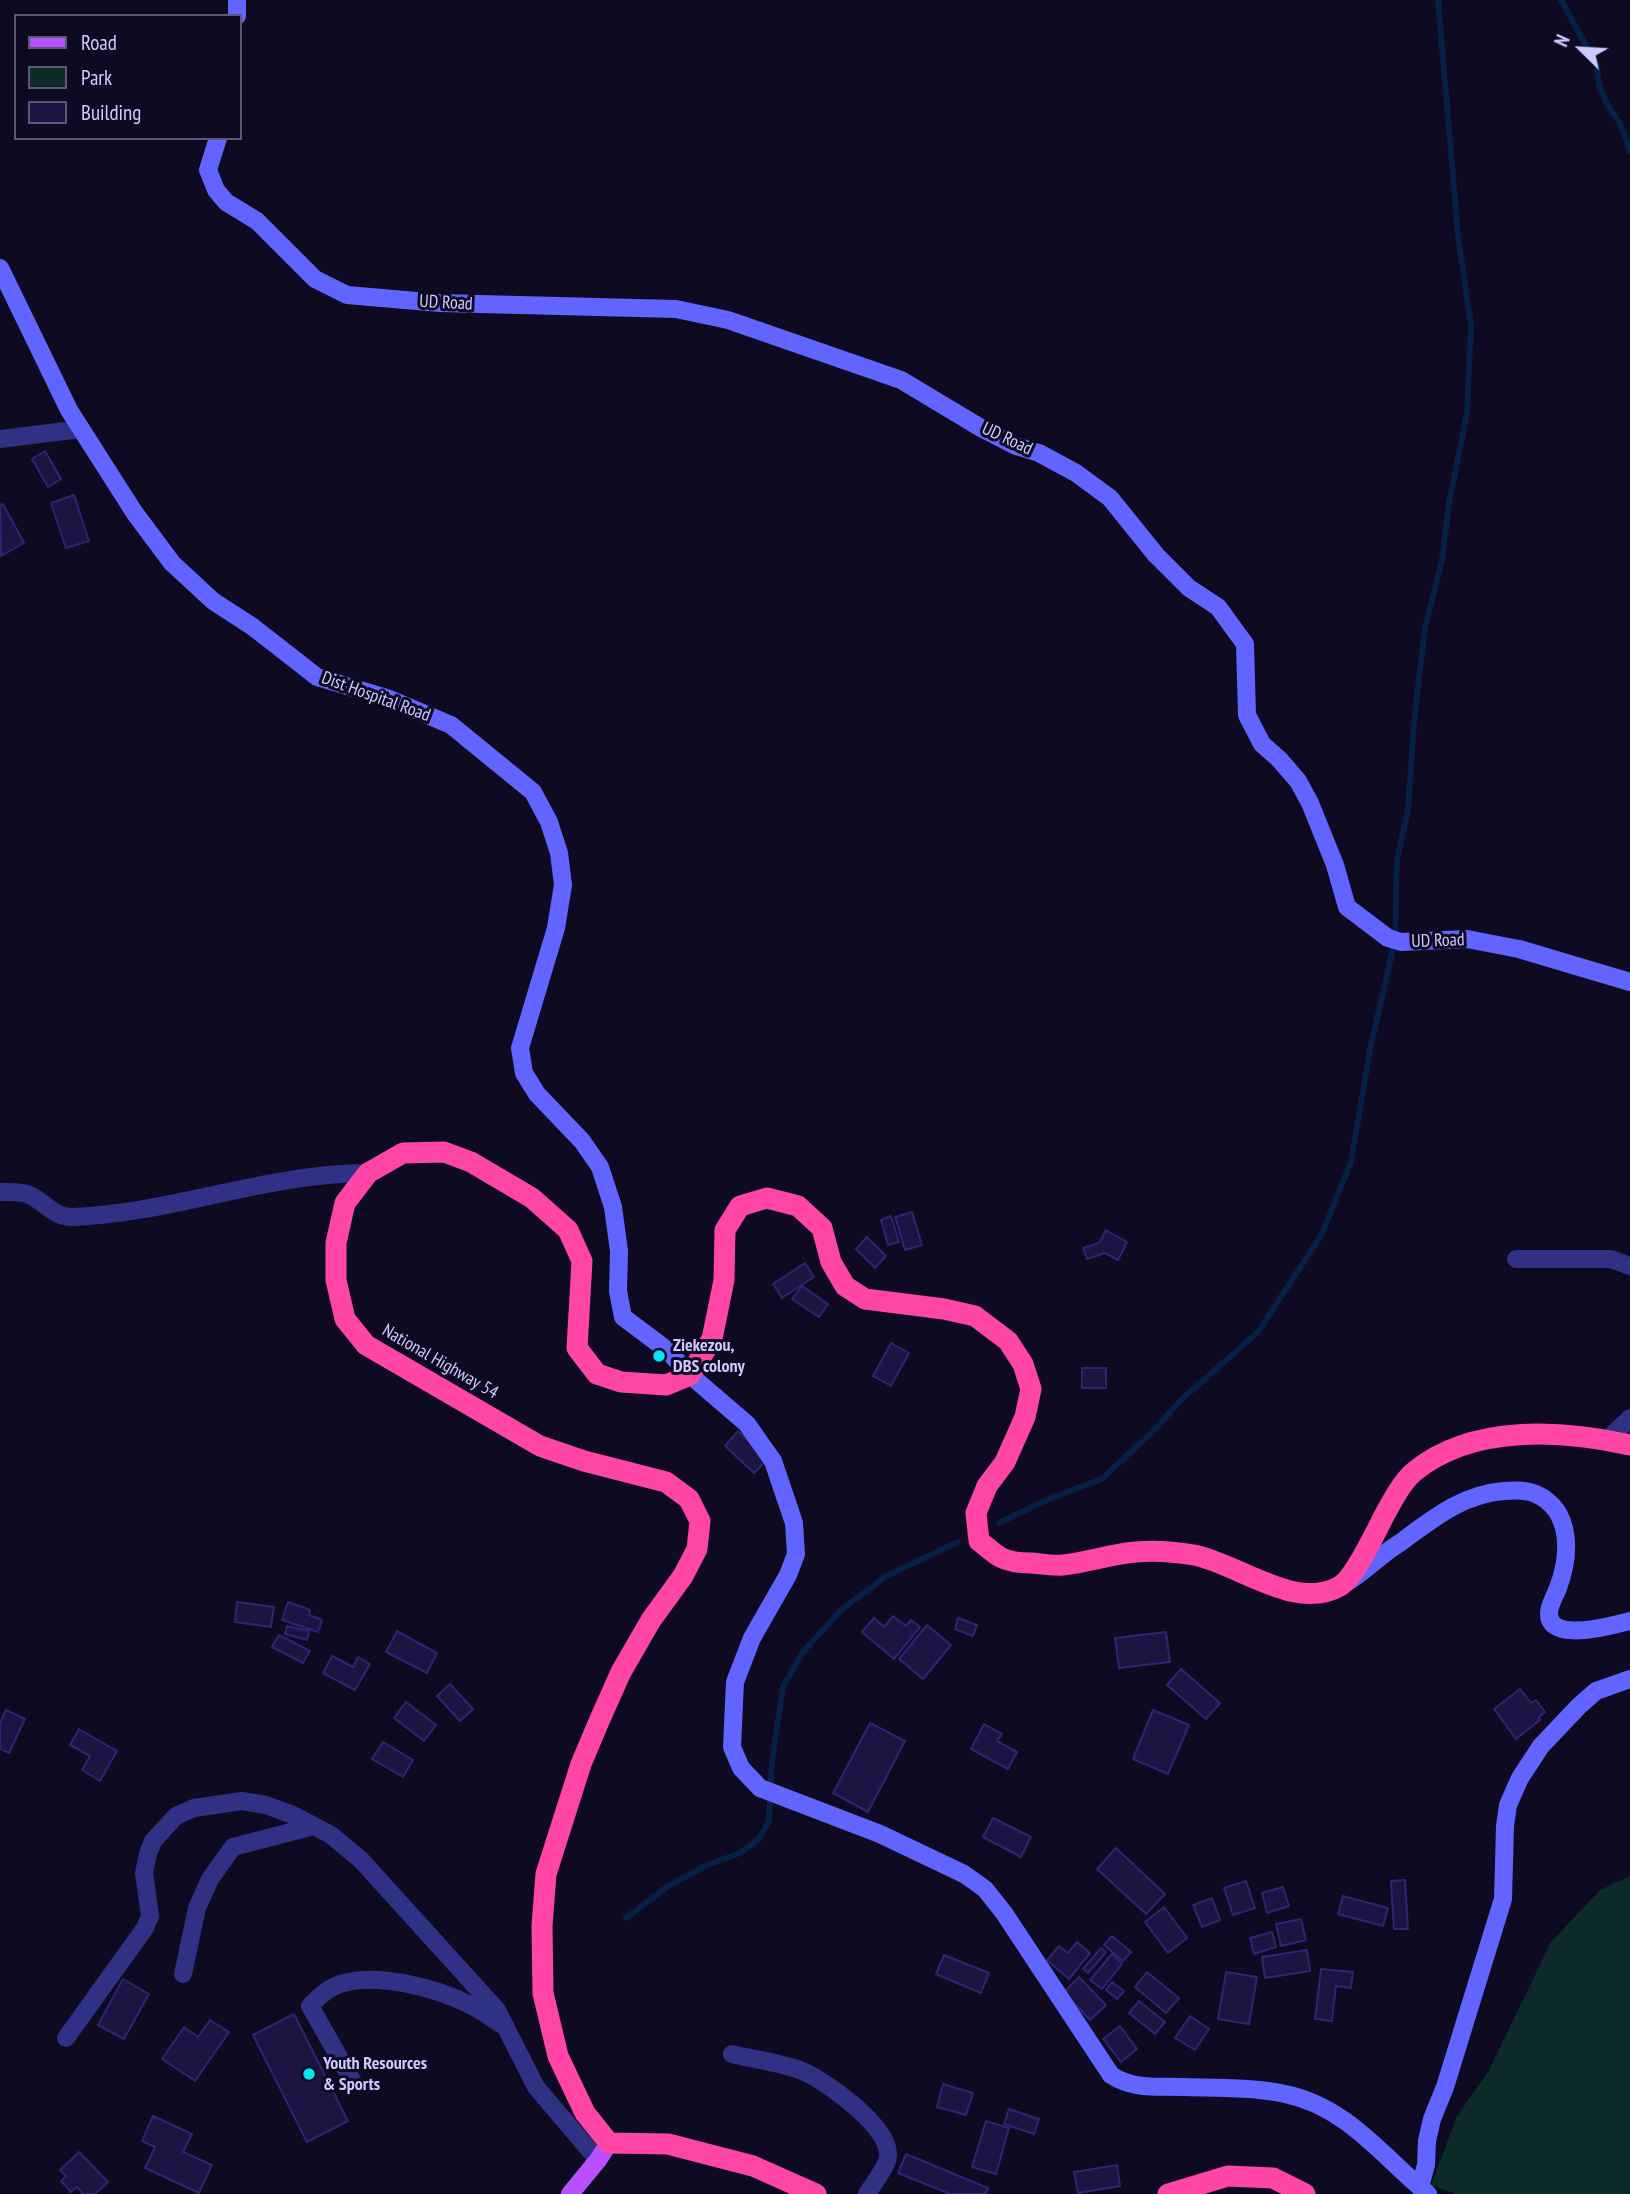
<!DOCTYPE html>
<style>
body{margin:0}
#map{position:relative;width:1630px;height:2194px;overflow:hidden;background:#0d0a21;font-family:"PT Sans Narrow",sans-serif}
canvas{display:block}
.legend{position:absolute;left:14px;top:14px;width:228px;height:126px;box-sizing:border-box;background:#0d0a21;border:2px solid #5a577a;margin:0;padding:9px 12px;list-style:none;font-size:21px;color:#cecaff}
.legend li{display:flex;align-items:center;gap:14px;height:35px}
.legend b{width:35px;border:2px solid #5a577a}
.north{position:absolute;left:1546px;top:14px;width:70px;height:70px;-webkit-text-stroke:5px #0d0a21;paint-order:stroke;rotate:294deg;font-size:19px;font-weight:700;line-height:28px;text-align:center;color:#cecaff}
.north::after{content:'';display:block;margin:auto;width:24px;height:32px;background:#cecaff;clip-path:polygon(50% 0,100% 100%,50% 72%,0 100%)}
</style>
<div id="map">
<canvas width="1630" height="2194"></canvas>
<ul class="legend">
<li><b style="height:9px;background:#b751ff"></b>Road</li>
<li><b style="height:19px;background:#0d2b29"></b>Park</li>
<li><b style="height:19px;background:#1c1544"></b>Building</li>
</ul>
<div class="north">N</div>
</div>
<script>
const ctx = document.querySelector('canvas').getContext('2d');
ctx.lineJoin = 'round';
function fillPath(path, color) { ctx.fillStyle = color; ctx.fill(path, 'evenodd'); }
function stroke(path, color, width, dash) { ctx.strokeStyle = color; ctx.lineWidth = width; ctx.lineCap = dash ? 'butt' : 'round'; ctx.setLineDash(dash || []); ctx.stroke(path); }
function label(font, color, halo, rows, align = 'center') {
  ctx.font = font + ' "PT Sans Narrow",sans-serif'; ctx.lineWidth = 6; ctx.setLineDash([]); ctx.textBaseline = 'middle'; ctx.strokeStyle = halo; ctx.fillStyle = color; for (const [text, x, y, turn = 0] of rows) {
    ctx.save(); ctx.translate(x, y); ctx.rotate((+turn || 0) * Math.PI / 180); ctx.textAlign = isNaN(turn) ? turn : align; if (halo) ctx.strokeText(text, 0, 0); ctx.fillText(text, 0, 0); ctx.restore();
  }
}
fillPath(new Path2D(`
 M1630,1876v318h-175l-24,-9 26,-69 31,-44 63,-130 49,-52z`), '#0d2b29');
stroke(new Path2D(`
 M1561,0l36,65 2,20 9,21 12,17 10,28
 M1370,1050l25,-110 2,-81 11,-49 6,-88 11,-94 17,-68 7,-57 18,-90 4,-88 -13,-90 -20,-235
 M999,1523l52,-25 51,-19 53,-50 26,-29 77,-68 64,-98 29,-72 19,-112
 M626,1918l41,-31 38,-21 35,-13 19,-14 10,-18 3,-61 11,-73 19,-34 39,-43 47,-35 70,-33`), '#061f44', 6);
const building = new Path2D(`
 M45,451l16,28 -13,8 -16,-28z
 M74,495l15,46 -23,7 -15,-45z
 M3,504l21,39 -23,13 -1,-51z
 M912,1212l10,33 -17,5 -10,-33z
 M891,1216l8,26 -11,3 -7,-25z
 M1106,1230l21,12 -9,18 -13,-7 -18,6 -4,-11 16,-5z
 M867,1237l19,19 -11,12 -19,-19z
 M805,1263l9,14 -32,21 -9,-14z
 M802,1286l26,18 -9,13 -27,-18z
 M891,1343l18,10 -18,33 -18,-10z
 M1082,1368h24v20h-24z
 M738,1431l30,28 -14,14 -29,-27z
 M237,1602l37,5 -3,20 -36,-5z
 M288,1602l22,8 -1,5 13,5 -4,12 -36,-12z
 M893,1616l13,10 5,-6 9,7 -26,32 -32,-27 12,-14 10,9z
 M958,1618l19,7 -4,11 -18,-7z
 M927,1625l24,20 -28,34 -24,-20z
 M287,1626l22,5 -2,9 -22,-6z
 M397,1631l40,22 -10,20 -41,-21z
 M1166,1632l4,30 -51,6 -4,-30z
 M279,1635l31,16 -7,12 -31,-16z
 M332,1656l21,11 5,-10 12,7 -15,26 -32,-17z
 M1181,1669l39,34 -14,16 -39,-34z
 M450,1684l23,25 -13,12 -23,-25z
 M1520,1689l11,14 5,-3 9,12 -6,5 1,3 -24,19 -22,-30z
 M406,1702l30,23 -12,16 -30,-23z
 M6,1710l19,9 -16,34 -9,-4v-26z
 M1153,1710l36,15 -21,49 -35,-15z
 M870,1723l35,18 -37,71 -35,-19z
 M984,1724l18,10 -5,7 20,11 -9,17 -37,-20z
 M79,1729l38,22 -17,30 -18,-11 8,-14 -20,-11z
 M383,1742l30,18 -10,17 -31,-18z
 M993,1818l38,19 -10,20 -38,-20z
 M1116,1848l49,46 -19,20 -49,-45z
 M1405,1880l3,49h-14l-3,-48z
 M1246,1881l9,27 -22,7 -9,-27z
 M1283,1887l6,19 -22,7 -5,-20z
 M1343,1896l45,12 -5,18 -45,-12z
 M1212,1898l8,22 -18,7 -9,-22z
 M1164,1907l23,31 -19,15 -23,-31z
 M1301,1919l5,21 -25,6 -5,-22z
 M1272,1932l4,15 -22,7 -4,-16z
 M1112,1936l19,16 -8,9 -19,-16z
 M1077,1942l13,11 -21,26 -22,-19 12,-14 9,7z
 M1101,1948l5,4 -18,21 -5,-4z
 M1307,1950l3,21 -45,7 -3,-21z
 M1112,1954l10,10 -20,25 -12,-9z
 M944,1955l45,18 -8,20 -45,-19z
 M1321,1969l32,3 -2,16 -15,-2 -4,35 -17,-2z
 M1147,1972l32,26 -13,15 -31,-26z
 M1226,1972l31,5 -8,47 -31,-5z
 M1079,1977l27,28 -16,15 -26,-28z
 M123,1979l26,15 -25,45 -26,-14z
 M1112,1982l12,9 -7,8 -11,-9z
 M1139,2001l26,21 -10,12 -26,-21z
 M294,2014l54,107 -41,21 -54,-107z
 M1190,2016l19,13 -14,21 -20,-12z
 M210,2020l19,12 -34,49 -33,-22 22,-32 14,10z
 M1120,2026l17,23 -16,13 -18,-23z
 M943,2084l30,9 -7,22 -29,-8z
 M1009,2109l30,10 -5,15 -30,-10z
 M153,2116l39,18 -9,18 29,13 -13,28 -54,-25 10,-21 -13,-6z
 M986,2121l23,7 -13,46 -24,-7z
 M79,2152l29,30 -13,12h-12l-6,-7 -6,5 -10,-11 5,-5 -6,-6z
 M906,2154l82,34 -2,6h-36l-52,-21z
 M1117,2165l3,21 -42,7 -4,-21z`);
fillPath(building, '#1c1544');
stroke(building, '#302472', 2);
stroke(new Path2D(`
 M0,439l81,-10
 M0,1192c8,0 19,-1 27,2 17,6 26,24 46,23 100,-4 195,-44 295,-44
 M1516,1259h95l19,7
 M1607,1440l23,-22
 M183,1974l14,-66 13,-29 23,-32 81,-21
 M66,2038l79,-110 5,-12 -6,-43 4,-19 5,-13 23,-25 18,-8 48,-7 24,4 27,10 38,20 30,25 136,150 39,77 62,73
 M732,2054c24,6 53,9 75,19 23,12 90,58 80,88 -4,11 -14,23 -20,33
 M352,2080l-42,-74c8,-9 18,-18 30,-22 36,-12 97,4 130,21 11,5 22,13 32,20`), '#303085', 18);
stroke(new Path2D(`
 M237,0v16
 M218,138l-10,32 8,20 10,12 31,19 58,58 32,16 93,8 236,6 52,11 173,60 80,48 35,18 23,7 37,20 34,25 46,57 33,33 29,19 27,37 2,71 15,29 17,15 19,22 12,22 25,62 12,42 41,31 13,4 66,-3 52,10 111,33
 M0,268l69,142 65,102 38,51 41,38 40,26 64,50 70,21 64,27 82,67 16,30 10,31 4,32 -7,43 -36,120 4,25 13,21 45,47 18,26 13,40 6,44 -1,40 5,26 44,33 23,25 57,49 26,37 21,62 2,31 -8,21 -36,63 -17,44 -3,65 9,21 19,20 120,46 84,40 21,15 19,24 107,162c23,15 46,11 72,12 34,1 69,0 102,7 61,12 98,63 143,100
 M1349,1581c13,-8 22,-17 34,-26 8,-7 18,-12 26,-19 30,-22 57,-42 95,-45 11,-1 23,-1 32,3 37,17 34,62 22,94 -3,8 -9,17 -9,25 -1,31 65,12 81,8
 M1420,2187l6,-22 1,-24 5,-22 13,-32 58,-188 2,-73 3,-21 12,-27 21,-32 38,-40 17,-15 34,-12`), '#6164ff', 18);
stroke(new Path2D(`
 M570,2194l28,-34 11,-17`), '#b751ff', 18);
stroke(new Path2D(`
 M816,2194l-63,-28 -85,-22 -59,-1 -24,-30 -27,-57 -15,-63 -1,-67 4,-52 35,-110 19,-45 21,-47 30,-52 32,-44 14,-27 3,-28 -11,-22 -23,-17 -82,-21 -44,-15 -174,-101 -21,-26 -9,-39v-37l9,-40 23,-30 35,-20 41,-1 27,10 61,36 36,32 14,31 -5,87 20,26 24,8 45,3 24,-10 22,-36 12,-59 1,-50 15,-24 27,-8 31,8 24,22 9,34 14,24 20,13 79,10 31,7 33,25 15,23 8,25 -6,28 -20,45 -18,24 -11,27 3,28c7,5 14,12 21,16 9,5 21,6 31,6 11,1 22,3 32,2 25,-3 49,-11 73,-13 19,-2 40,0 58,3 45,9 102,57 146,31 17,-10 39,-63 50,-81 6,-11 16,-27 25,-34 58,-47 147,-41 215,-26
 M1168,2194l60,-18 45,2 32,16`), '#ff45a6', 21);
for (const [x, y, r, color] of [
 [659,1356,7,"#00e6f5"],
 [309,2074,7,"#00e6f5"]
]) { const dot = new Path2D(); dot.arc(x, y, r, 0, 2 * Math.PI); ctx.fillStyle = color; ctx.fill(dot); stroke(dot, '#0d0a21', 2.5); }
label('18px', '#cecaff', '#0d0a21', [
 ["UD Road",446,303,3],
 ["UD Road",1007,439,25],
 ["Dist Hospital Road",376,697,20],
 ["UD Road",1438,941,-2],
 ["National Highway 54",440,1362,30]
]);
label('bold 18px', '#cecaff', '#0d0a21', [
 ["Ziekezou,",673,1346],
 ["DBS colony",673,1367],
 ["Youth Resources",323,2064],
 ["& Sports",323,2085]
], 'left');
</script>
